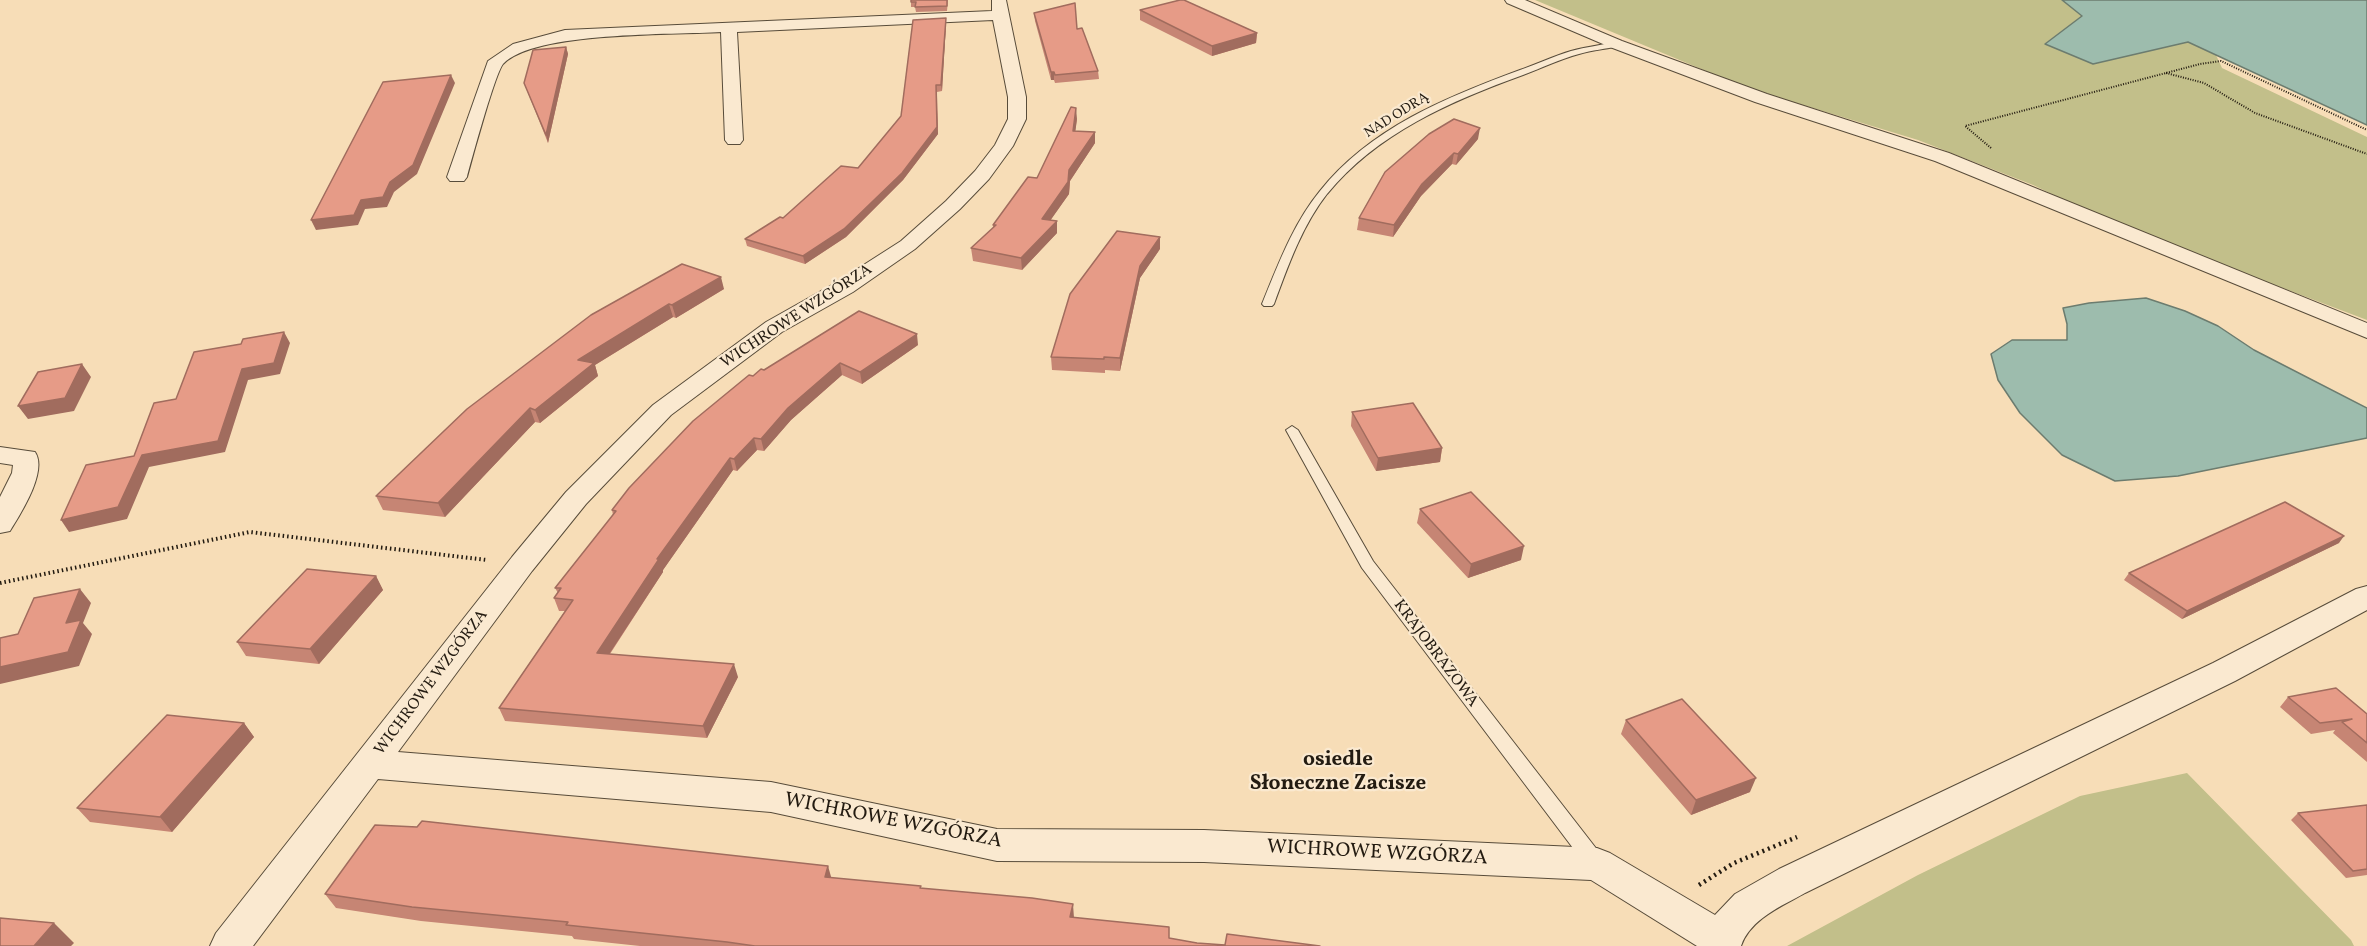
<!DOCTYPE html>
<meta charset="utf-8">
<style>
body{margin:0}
canvas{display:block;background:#f7ddb7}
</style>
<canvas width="2367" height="946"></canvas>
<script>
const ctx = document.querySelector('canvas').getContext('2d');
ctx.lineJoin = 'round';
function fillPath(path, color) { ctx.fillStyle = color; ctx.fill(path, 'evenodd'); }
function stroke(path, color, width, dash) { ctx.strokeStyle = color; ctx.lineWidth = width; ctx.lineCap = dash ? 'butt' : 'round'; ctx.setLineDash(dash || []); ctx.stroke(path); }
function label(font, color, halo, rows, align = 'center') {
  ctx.font = font + ' Vollkorn,serif'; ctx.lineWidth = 4.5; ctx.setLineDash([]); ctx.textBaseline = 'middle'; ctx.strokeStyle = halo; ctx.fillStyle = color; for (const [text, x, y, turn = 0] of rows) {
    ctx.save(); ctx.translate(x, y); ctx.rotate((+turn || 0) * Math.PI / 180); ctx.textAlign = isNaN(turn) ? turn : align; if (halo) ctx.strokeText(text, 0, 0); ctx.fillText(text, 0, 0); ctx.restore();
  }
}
fillPath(new Path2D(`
 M1535,0h527l21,16 -37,27 47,21 95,-22 28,13 6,13 145,69v183l-248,-94 -86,-41 -115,-45 -171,-52z
 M2187,773l164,167 3,6h-567l131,-71 162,-79z`), '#c2bf8a');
const water = new Path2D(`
 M2062,0h305v125l-179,-83 -95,22 -48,-20 37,-28z
 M2146,298l39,13 33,15 36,24 113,58v30l-189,38 -63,5 -53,-26 -42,-42 -22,-33 -7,-26 21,-14h55v-16l-4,-16 26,-5z`);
fillPath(water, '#9dbcad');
stroke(water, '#6c7c6f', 1.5);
const service = new Path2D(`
 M1616,42h3v4c-13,3 -27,4 -40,8 -19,5 -37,14 -56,21 -72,26 -146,58 -196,119 -25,32 -39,72 -53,110l-2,2h-8l-2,-2c16,-39 31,-80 58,-113 50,-63 127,-94 200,-121 17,-6 34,-14 51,-19 15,-4 30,-6 45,-9z
 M1292,426l6,4 75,131 229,295 2,6 -2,6 -7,2 -7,-2 -226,-300 -76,-138z`);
const minor = new Path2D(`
 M992,0h14l20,97v22l-13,27 -24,33 -29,30 -45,40 -62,43 -71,40 -111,83 -85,89 -54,67 -134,181 373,30 226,47 207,1 393,18 13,5 105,62 20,-21 44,-25 434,-206 143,-74 11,-3v24l-132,71 -430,212c-23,13 -55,26 -64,53h-44l-106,-66 -387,-18 -207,-1 -226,-49 -393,-33 -125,167h-43l6,-13 296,-376 54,-65 87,-87 113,-83 71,-40 64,-41 45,-40 29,-30 20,-26 13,-26v-22l-15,-77 -256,12 6,108 -3,4h-12l-3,-4 -4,-108c-47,3 -187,-1 -218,32 -8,10 -31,94 -36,113l-3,4h-14l-3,-4 41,-116 25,-17 52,-14 427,-19z
 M1505,0h20l97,41 145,53 182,59 418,170v15l-432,-177 -180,-59 -145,-55 -103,-44z
 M0,447l35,5c13,19 -14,61 -25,79l-10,2v-36l12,-24 1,-8 -13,-2z`);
stroke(service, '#584c3a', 2);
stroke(minor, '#584c3a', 2);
stroke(new Path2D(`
 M2166,73l38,10 51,30 112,41
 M1991,148l-26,-22 235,-62 21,-3 146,69`), '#231b11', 2, [1, 1.5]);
stroke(new Path2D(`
 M0,583l250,-51 237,28`), '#231b11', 4, [1.5, 3]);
stroke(new Path2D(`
 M1699,885l35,-22 63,-26`), '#231b11', 4.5, [2, 4]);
fillPath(service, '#fae9d0');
fillPath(minor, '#fae9d0');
fillPath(new Path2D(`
 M948,0l-1,11 -31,1 -1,-5h-4v-5z
 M1140,10l117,23 -1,10 -44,13 -72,-36z
 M1034,13l43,16 21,42 1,8 -44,4 -1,-3h-3l-16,-59z
 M946,18v6l-4,67 -5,1 1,42 -35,46 -57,57 -41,27 -58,-18 -2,-7 38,-21 75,-50 43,-52z
 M566,47l2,7 -20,89 -24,-60z
 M1077,119l-2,12 20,12 -25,38 -1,13 -19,26 7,13 -35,37 -49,-9 -2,-13 22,-20v-3l44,-47z
 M1478,139l-22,26 -4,-1 -31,32 -28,41 -36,-7 2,-12 26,-46z
 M1160,249l-20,29 -20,93 -15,-1v3l-53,-3 -1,-13z
 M682,264l42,25 -48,29 -3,-1 -78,48 3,11 -58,47 -5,-1 -90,95 -62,-7 -7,-14z
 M918,345l-56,39 -20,-9 -51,45 -27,31 -7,-1 -20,21 -4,-1 -70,100v2l-53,82 128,23 -31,61 -202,-17 -6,-13 66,-97h-6l-5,-13 4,-5 -3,-5 58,-73 -1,-5 141,-134 11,-6z
 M1352,412l90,36 -2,14 -64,9 -25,-45z
 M1420,509l101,51 -53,18 -51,-55z
 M2339,543l-157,76 -58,-39 5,-7z
 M376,576l7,14 -64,74 -73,-8 -9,-14z
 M2288,697l79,17v48l-34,-29 2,-3 -24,4 -31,-27z
 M1626,720l124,72 -59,23 -70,-81z
 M244,723l10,14 -82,95 -82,-10 -13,-14z
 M2367,805v70l-21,3 -55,-58 7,-7z
 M832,878l90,11 152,28 95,21 28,5 28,2 95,1h-680l-66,-7 -2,-3 -151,-15 -85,-13 -11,-14z`), '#c68574');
fillPath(new Path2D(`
 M946,18v6l-4,67 -1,-6z
 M1257,33l-1,10 -44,13v-10z
 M566,47l2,7 -20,89 -2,-8z
 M1051,72h3v8h-3z
 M451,75l4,8 -38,91 -23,18 -7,15 -22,2 -7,16 -42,5 -5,-10 50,-20 29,-18z
 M936,85l2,49 -35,46 -57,57 -41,27 -2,-8z
 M1076,108l1,11 -3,23 -1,-11z
 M1480,128l-2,11 -22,26 2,-11z
 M1095,132v11l-25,38 -1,13 -26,37 -1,-12 27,-49z
 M1454,153l-2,11 -31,32 -28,41 1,-12 28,-41z
 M1057,221v12l-35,37 -1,-12z
 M1160,237v12l-20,29 -20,93v-13l20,-92z
 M721,277l3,12 -48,29 -4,-13z
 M669,304l4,13 -78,48 3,11 -58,47 -5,-13 43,-50z
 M284,332l6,11 -10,31 -32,6 -23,72 -76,15 -22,52 -58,13 -8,-12 81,-65z
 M917,334l1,11 -56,39 -2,-12z
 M840,363l2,12 -51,45 -27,31 -3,-12 27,-31z
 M82,364l9,13 -17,34 -46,8 -10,-13z
 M530,408l5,14 -90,95 -7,-14z
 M754,438l3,12 -20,21 -3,-12z
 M1442,448l-2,14 -64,9 2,-13z
 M730,458l3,12 -70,100v2l-61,93 -5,-12 60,-94z
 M2344,536l-5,7 -157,76 5,-8z
 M1524,546l-3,14 -53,18 3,-14z
 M376,576l7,14 -64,74 -9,-15z
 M80,589l11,14 -8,20 9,11 -13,32 -79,18v-17l66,-44z
 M734,664l4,13 -31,61 -4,-12z
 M244,723l10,14 -82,95 -12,-15z
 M1756,778l-6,14 -59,23 5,-15z
 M828,866l4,14 -7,-3z
 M1073,904l1,14 -4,-1z
 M54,923l20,20 -3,3h-37z`), '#a16c5e');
const building = new Path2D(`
 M911,0h36v6l-32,1 1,-5h-5z
 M1180,0h4l73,33 -45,13 -72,-36z
 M1075,3l2,26 5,-1 16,43 -43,4 -1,-3h-3l-17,-59z
 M946,18l-5,67h-5l1,42 -35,46 -58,56 -41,27 -58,-17 35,-22 3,1 58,-52 17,2 43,-52 12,-96z
 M566,47l-20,88 -22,-52 9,-33z
 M451,75l-38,90 -23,17 -7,15 -22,3 -7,15 -43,5 72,-138z
 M1071,107l5,1 -3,23 22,1 -26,38 -1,12 -26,37 15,2 -36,37 -50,-10 25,-23h-3l35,-48 9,1z
 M1454,119l26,9 -22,26 -4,-1 -32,31 -28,41 -35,-7 26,-46 44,-38z
 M1117,231l43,6 -20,29 -20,92 -16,-1v2l-53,-2 19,-63z
 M682,264l39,13 -49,28 -3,-1 -91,56 16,3 -59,47 -5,-2 -92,95 -62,-7 91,-87 124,-94z
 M859,311l58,23 -57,38 -20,-9 -52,45 -27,31 -7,-1 -20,21 -4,-1 -73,101h2l-62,94 137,11 -31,62 -204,-18 74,-108 -19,-2 7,-10h-6l61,-77 -4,-1 17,-22 64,-67 56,-46 4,1 8,-7 3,1z
 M284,332l-10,31 -32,6 -24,72 -76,14 -24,52 -57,13 25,-55 48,-9 20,-53 22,-4 18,-47 47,-8 2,-5z
 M82,364l-17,34 -47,8 20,-34z
 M1413,403l29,45 -64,10 -26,-46z
 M1471,492l53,54 -53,18 -51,-55z
 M2285,502l59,34 -157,75 -58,-38z
 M307,569l69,7 -66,73 -73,-7z
 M80,589l-14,34 15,-3 -13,32 -68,15v-29l18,-4 16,-36z
 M2336,688l31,26v29l-25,-21 10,-3 -32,4 -32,-26z
 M1682,699l74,79 -60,22 -70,-80z
 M167,715l77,8 -84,94 -83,-9z
 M2367,805v64l-14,2 -55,-58z
 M422,821l406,45 -3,11 96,9 -1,2 112,10 41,6 -3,13 99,10v11l28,5 28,2 2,-11 93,12h-565l-28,-4 -161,-17 2,-3 -156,-15 -87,-13 50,-69 42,2z
 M0,918l54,5 -20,23h-34z`);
fillPath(building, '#e69b87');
stroke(building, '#a16c5e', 1.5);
label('14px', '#231b11', '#fae9d0', [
 ["NAD ODRĄ",1397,116,-32]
]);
label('16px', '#231b11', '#fae9d0', [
 ["WICHROWE WZGÓRZA",797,317,-33],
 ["KRAJOBRAZOWA",1435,654,53],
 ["WICHROWE WZGÓRZA",432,683,-53]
]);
label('20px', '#231b11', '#fae9d0', [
 ["WICHROWE WZGÓRZA",893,822,11],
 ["WICHROWE WZGÓRZA",1377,854,3]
]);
label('bold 21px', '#231b11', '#fae9d0', [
 ["osiedle",1338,761],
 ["Słoneczne Zacisze",1338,785]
]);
</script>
